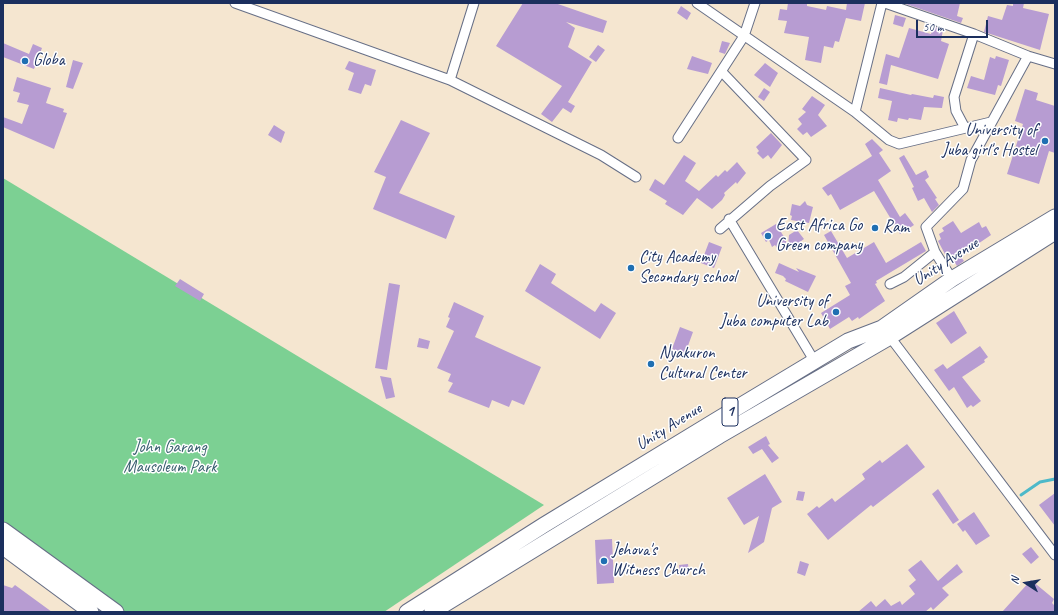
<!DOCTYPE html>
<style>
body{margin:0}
#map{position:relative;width:1058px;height:615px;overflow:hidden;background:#f5e6d0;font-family:Caveat,sans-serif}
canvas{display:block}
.frame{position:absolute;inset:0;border:4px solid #1b2f5e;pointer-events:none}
.north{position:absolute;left:1006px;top:563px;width:40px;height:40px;-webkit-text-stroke:3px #fff;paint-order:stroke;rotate:282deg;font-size:11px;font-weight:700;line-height:16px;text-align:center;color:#1b2f5e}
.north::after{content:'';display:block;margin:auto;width:14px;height:18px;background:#1b2f5e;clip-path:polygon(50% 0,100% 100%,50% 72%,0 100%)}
.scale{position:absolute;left:916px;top:20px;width:72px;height:18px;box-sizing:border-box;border:2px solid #1b2f5e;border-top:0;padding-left:5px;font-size:12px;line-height:14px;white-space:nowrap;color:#1b2f5e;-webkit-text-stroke:3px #fff;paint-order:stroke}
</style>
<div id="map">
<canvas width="1058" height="615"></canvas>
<div class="frame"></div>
<div class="north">N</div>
<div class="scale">50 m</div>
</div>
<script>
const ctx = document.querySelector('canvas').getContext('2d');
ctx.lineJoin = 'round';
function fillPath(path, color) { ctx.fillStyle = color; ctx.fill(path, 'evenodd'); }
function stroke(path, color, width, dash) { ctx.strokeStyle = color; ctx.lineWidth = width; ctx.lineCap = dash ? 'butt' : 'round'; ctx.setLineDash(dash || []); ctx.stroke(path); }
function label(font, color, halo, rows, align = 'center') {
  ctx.font = font + ' Caveat,sans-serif'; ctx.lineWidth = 3; ctx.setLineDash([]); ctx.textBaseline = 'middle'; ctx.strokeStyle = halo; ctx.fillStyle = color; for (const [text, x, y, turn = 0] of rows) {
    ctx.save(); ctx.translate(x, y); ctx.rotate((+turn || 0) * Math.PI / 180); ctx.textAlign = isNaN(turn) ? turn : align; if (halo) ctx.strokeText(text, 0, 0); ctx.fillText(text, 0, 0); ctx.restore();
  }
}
fillPath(new Path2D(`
 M3,178l541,327 -160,107h-263l-118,-89z`), '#7cd093');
stroke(new Path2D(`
 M1021,495l19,-13 15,-3`), '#4db9c9', 3);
fillPath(new Path2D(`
 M523,3h32l52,18 -4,12 -37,-11 9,6 -7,19 24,15 -24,40 7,4 -4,7 -8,-5 -11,14 -11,-8 21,-28 -66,-40z
 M788,3h19v3l19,4 1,-4 19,4 1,-7h18l-4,18 -15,-3 -7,24 -4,-1 -2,7 -9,-2 -3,17 -16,-3 4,-23 -25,-4 3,-12 -9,-1 2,-11 7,1z
 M903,3h57l-3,13 6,2 -2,5z
 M1013,3h11l-1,5 26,6 -9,36 -56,-18 4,-16 14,4 5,-15 6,1z
 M681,6l10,7 -4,7 -10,-7z
 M895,15l11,3 -3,9 -10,-3z
 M933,26l10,4 -2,11 8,3 -11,35 -47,-14 -4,20 -8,-2 7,-29 13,4 10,-30 22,6z
 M722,41l8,2 -5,11 -6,-2z
 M3,43l26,11 4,-10 9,4 -8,21 -31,-12z
 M598,45l7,5 -9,12 -7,-5z
 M692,56l20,7 -4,11 -21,-5z
 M996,56l13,4 -8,26 -3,-1 -3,10 -28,-7 4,-12 13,4 6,-23 5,2z
 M73,60l10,3 -10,26 -7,-2z
 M349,61l27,9 -5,16 -6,-2 -4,10 -13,-4 6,-17 -9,-4z
 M765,63l13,10 -8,14 -16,-12z
 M17,77l34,11 -5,15 18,6 -1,3 4,1 -13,36 -51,-22v-10l19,7 7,-19 -12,-3 3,-9 -7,-2z
 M764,88l6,4 -6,9 -6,-4z
 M880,88l31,7 1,-1 21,4 1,-3 10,2 -2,11 -18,-1 -3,13 -12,-2 -1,2 -10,-2 -1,4 -9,-2 4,-19 -14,-3z
 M1025,89l13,4 -2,7 19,6v47l-6,-2 -10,33 -32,-10 16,-50 -8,-3z
 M812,96l13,9 -7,10 9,11 -16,11 -4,-5 -4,3 -6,-6 5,-5 -4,-5 8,-7 -4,-3z
 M401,120l29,13 -31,60 56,23 -9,23 -73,-30 13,-32 -12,-5z
 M274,125l11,7 -4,11 -13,-8z
 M771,133l11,12 -11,14 -3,-4 -5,4 -6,-6 2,-2 -3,-4z
 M872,139l11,11 -4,3 12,18 -13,9 22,37 5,-4 9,12 -14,9 -26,-43 -34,19 -9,-16 -3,2 -6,-8 50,-32 -7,-12z
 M684,155l12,8 -11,18 14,10 17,-16 2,2 7,-7 2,2 10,-10 9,11 -9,11 -1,-2 -12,11 1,2 -3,5 -10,9 -15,-11 -14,17 -18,-11 2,-3 -18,-11 6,-11 9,6z
 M904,155l12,20 10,-5 3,7 -4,3 12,18 -2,1 4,6 -7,7 -8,-14 -6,3 -6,-13 2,-1 -15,-29z
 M805,201l2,4 6,2 -4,16 -18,-3 1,-4 -2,-1 2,-11 8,2z
 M953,221l8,12 18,-11 3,6 4,-2 5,9 -31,21 4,5 -7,5 -7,-12 -4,2 -8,-15 3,-2 -2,-5 5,-3 -2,-3z
 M776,224l10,16v3l-9,5 -2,-3 -3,2 -3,-7 -3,2 -5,-9z
 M797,230l7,9 -7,5 -1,-2 -8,4 1,-11z
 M831,231l16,27 27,-16 12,21 35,-21 5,9 -50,30 1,2 -2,1 10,17 -26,18 -1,-2 -6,4 -3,-4 -19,12 -9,-16 29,-18 -5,-9 6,-3 -27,-48z
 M709,242l13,5 -8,21 -13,-5z
 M779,263l20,9 -3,-4 20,8 -8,16 -23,-11 1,-2 -3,-3 -8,-3z
 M540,264l16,10 -5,9 44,29 6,-9 15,10 -16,26 -75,-48z
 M180,279l24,15 -4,7 -25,-15z
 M389,283l11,2 -13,85 -12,-2z
 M454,302l30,14 -9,21 66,30 -17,38 -12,-5 -3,7 -17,-7 -3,8 -41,-16 5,-9 -5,-2 3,-7 -14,-6 17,-37 -8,-4 4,-9 -2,-1z
 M954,311l13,22 -16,11 -15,-21z
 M680,327l13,5 -8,22 -13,-5z
 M419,338l11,3 -2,8 -11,-2z
 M980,346l8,11 -4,3 1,2 -23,15 19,24 -8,6 -2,-2 -4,3 -13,-21 -5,4 -15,-21 9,-6 4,5z
 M380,376l11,2 4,19 -9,2z
 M766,436l4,8 -2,1 11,13 -7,5 -10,-14 -9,5 -5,-7z
 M907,444l18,23 -52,40 -2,-2 -43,35 -21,-26 10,-8 2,2 13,-10 3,4 30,-23 -3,-5 18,-14 2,3z
 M765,474l17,28 -10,6 -8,34 -16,11 11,-37 -15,9 -17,-27z
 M938,489l21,31 -6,4 -21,-30z
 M798,491l7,1 -2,9 -7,-1z
 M1055,493v33l-16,-21z
 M974,512l16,24 -14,9 -11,-15 -2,2 -6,-8z
 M612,539l2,44 -17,1 -2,-44z
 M1031,547l8,10 -8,7 -9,-10z
 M921,560l17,21 19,-17 6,8 -21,16 7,7 -16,15 -2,-3 -6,5h-67l13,-11 5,6 9,-8 6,7 9,-5 2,4 13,-11 -6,-8 7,-6 -8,-10z
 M800,561l9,3 -4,12 -8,-3z
 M688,564l1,8 -9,1 -1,-8z
 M1031,580l23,19 -2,4 3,3v6h-53z
 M3,585l9,3 3,-3 37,27h-49z`), '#b79cd2');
const minor = new Path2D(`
 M235,3l215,77 151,75 35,22
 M697,3l158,109
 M882,3l-27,109 34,28 10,4 92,-22
 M885,3l89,31 54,22 27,8
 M450,80l24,-77
 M965,128l-9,-17 -2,-14 20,-63
 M678,138l66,-102 11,-33
 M729,219l86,143
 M720,229l50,-43 36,-26 -84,-88
 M952,279l-17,-27 -9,-25 37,-38 8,-29 57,-104
 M890,284l14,-7 31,-25
 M887,333l168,222`);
const primary = new Path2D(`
 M3,530l113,82
 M3,547l88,65
 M407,612l137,-87 171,-104 133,-80 34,-13 70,-49 103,-62
 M432,612l287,-176 171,-99 165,-105`);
stroke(minor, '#676f86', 11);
stroke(primary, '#676f86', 17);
stroke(minor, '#fff', 9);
stroke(primary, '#fff', 15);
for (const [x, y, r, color] of [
 [25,61,4,"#1f6fb2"],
 [1045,141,4,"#1f6fb2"],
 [875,228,4,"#1f6fb2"],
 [768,236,4,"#1f6fb2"],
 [631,268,4,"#1f6fb2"],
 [836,312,4,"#1f6fb2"],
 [651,364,4,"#1f6fb2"],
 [604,561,4,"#1f6fb2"]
]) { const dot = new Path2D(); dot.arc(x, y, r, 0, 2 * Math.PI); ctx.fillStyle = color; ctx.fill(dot); stroke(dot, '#fff', 1.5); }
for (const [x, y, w] of [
 [730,412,16]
]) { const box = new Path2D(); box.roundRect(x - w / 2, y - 14, w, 28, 3); ctx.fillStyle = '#fff'; ctx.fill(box); stroke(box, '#1b2f5e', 1); }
label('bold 16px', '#1b2f5e', null, [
 ["1",730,412]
]);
label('17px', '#1b2f5e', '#fff', [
 ["Globa",33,61],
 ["University of",1037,131,"right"],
 ["Juba girl's Hostel",1037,151,"right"],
 ["East Africa Go",776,226],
 ["Green company",776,246],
 ["Ram",883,228],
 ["City Academy",639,258],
 ["Secondary school",639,278],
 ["University of",828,302,"right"],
 ["Juba computer Lab",828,322,"right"],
 ["Nyakuron",659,354],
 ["Cultural Center",659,374],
 ["Jehova's",612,551],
 ["Witness Church",612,571]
], 'left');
label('17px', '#1b2f5e', '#fff', [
 ["Unity Avenue",946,262,-33],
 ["Unity Avenue",669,427,-32]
]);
label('17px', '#385f6e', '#fff', [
 ["John Garang",170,448],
 ["Mausoleum Park",170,468]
]);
</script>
